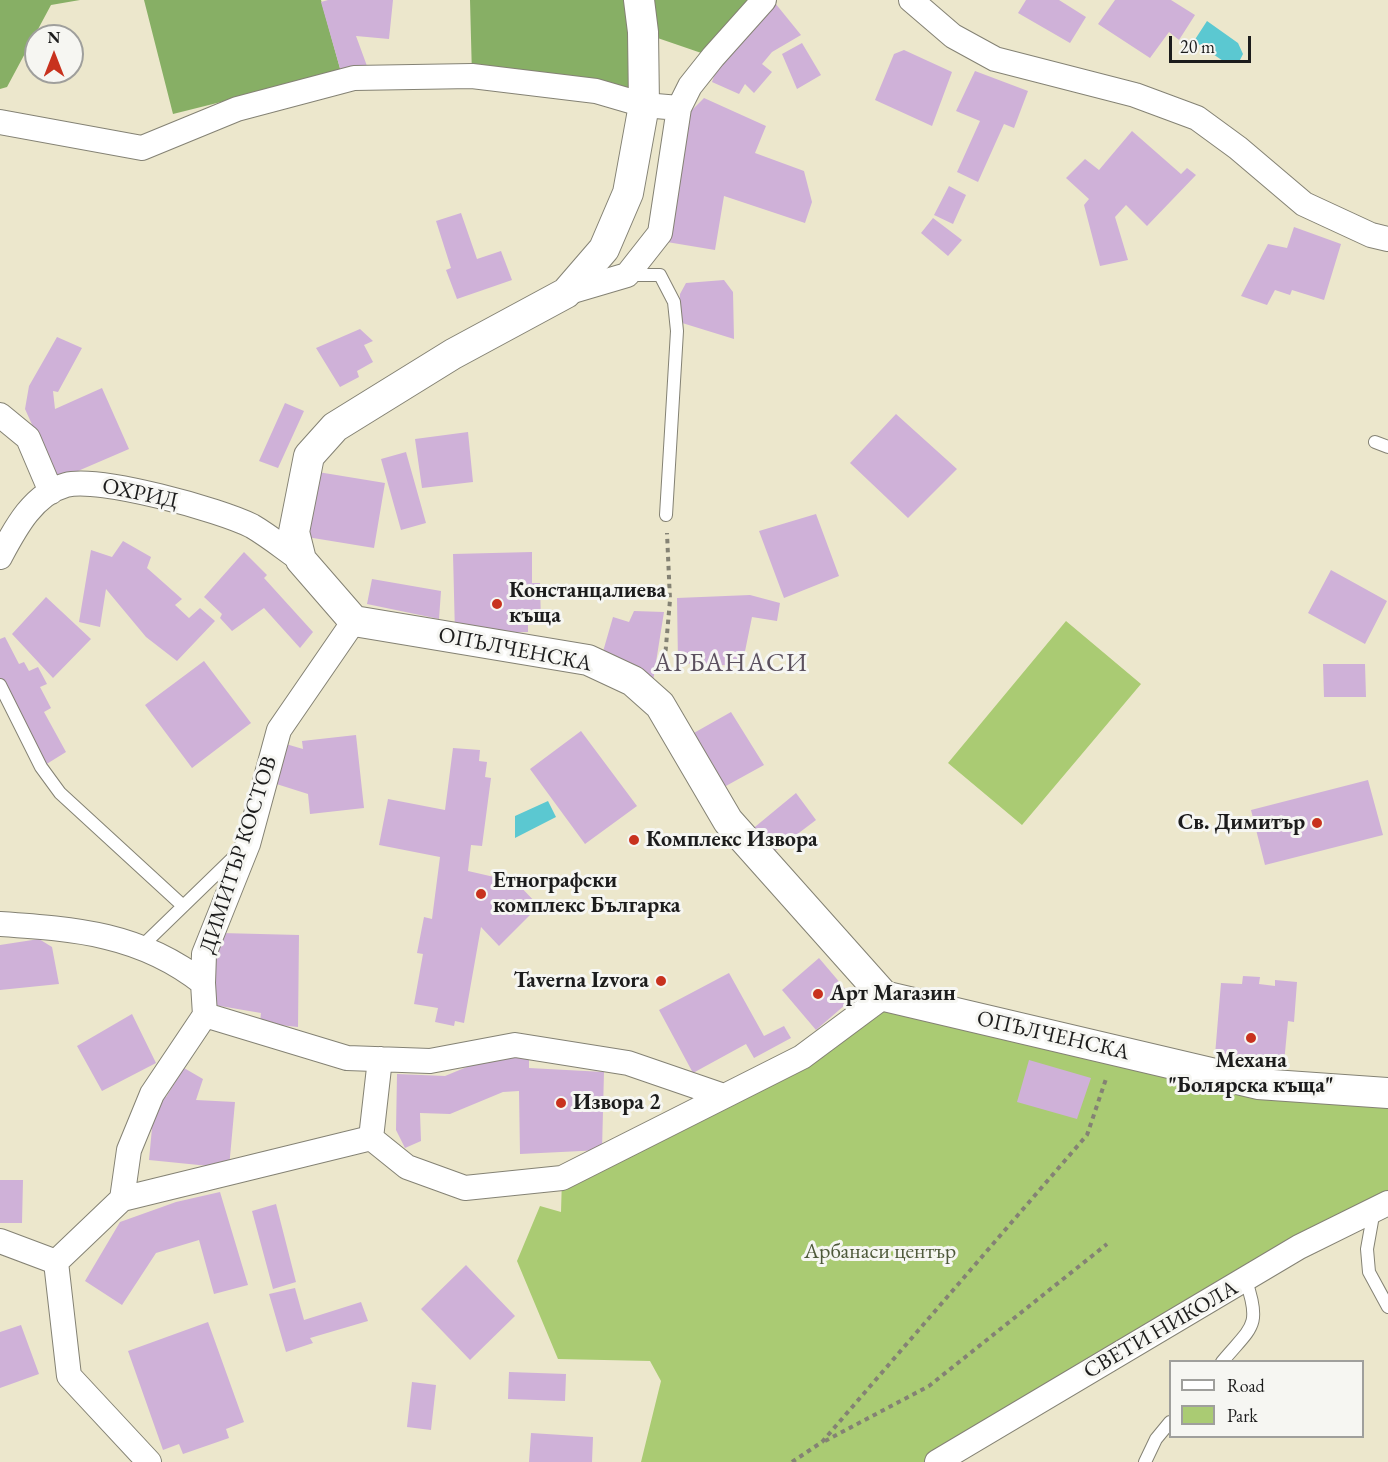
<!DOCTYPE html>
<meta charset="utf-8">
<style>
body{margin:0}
#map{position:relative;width:1388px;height:1462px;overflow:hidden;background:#ece7cc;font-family:"EB Garamond",serif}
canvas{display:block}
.legend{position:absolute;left:1169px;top:1360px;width:195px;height:78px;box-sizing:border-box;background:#f6f6f2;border:2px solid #9f9f9c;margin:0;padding:8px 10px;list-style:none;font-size:18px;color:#1c1c1c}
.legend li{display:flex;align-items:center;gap:12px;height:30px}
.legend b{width:30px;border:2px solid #9f9f9c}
.north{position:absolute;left:24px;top:24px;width:60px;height:60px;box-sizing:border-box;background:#f6f6f2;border:2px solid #9f9f9c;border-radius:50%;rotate:0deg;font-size:16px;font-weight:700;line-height:24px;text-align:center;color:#1c1c1c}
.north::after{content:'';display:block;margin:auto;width:21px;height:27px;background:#c8321e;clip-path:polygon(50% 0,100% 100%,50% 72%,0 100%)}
.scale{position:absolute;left:1169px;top:36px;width:82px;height:27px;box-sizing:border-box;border:3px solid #1c1c1c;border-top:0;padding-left:8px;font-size:18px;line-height:21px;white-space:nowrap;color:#1c1c1c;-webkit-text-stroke:4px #f6f6f2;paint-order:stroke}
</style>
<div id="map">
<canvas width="1388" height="1462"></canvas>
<ul class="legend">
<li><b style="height:8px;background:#fff"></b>Road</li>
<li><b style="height:16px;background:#aacb73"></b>Park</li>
</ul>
<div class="north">N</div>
<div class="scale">20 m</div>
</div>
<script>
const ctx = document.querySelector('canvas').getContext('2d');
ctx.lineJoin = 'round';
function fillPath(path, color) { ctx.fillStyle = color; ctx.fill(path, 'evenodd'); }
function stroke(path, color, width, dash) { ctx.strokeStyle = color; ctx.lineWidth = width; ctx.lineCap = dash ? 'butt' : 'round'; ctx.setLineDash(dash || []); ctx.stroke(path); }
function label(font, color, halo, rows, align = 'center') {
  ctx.font = font + ' "EB Garamond",serif'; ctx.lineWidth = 6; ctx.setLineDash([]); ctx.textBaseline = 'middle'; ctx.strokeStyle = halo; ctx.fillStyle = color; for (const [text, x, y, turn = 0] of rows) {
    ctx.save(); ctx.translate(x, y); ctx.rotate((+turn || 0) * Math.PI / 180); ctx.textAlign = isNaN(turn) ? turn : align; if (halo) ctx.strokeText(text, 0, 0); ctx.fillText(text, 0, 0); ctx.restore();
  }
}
fillPath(new Path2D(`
 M1066,621l75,63 -119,141 -74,-62z
 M884,996l504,97v110l-451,259h-296l20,-81 -11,-20 -92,-2 -41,-98 23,-55 21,6 1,-34 159,-83z`), '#aacb73');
fillPath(new Path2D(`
 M0,0h80l-29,5 -44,82 -7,2z
 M144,0h177l20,72 -168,42z
 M470,0h294l-51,57 -70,-24 1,72 -172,-29z`), '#87af65');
fillPath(new Path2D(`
 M1207,21l31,22 5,11 -4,8 -13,1 -32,-22z
 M548,801l8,16 -41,21v-22z`), '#5bc8d1');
fillPath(new Path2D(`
 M328,0h65l-4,39 -33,-3 11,30 -26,6 -20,-70z
 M1026,0h33l27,17 -16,26 -52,-30z
 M1115,0h56l24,15 -16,25 -10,-8 -19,26 -52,-34z
 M775,3l26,32 -29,17 -10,12 10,8 -18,21 -9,-9 -6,10 -27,-12 3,-9z
 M802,43l19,32 -24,14 -15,-35z
 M904,50l48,22 -20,54 -57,-26 19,-46z
 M975,71l53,20 -14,37 -10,-4 -26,58 -21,-10 23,-51 -24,-10z
 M704,98l62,28 -11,27 49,18 8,31 -7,21 -81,-27 -9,54 -48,-8 24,-131z
 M1132,131l49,43 6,-6 9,7 -49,51 -21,-21 -11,12 13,43 -28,6 -16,-61 5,-6 -23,-21 19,-19 14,11z
 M949,186l17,9 -13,29 -19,-9z
 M461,213l16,46 24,-8 11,29 -55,19 -11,-29 5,-2 -15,-47z
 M933,218l29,22 -14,16 -27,-23z
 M1294,227l47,17 -17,56 -32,-10 -2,5 -15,-5 -8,15 -26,-9 27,-52 19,4z
 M724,280l9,12 1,47 -55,-17 1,-28 6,-11z
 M360,329l13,12 -9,4 9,17 -16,9 2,6 -19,10 -24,-39z
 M57,337l25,11 -24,44 -5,-1 2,18 47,-21 27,61 -72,31 -32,-71 4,-23z
 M285,403l19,8 -26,57 -19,-7z
 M896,414l61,55 -49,49 -58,-55z
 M468,432l5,50 -51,6 -7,-49z
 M406,452l20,71 -25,7 -20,-71z
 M318,472l67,11 -11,65 -67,-11z
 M816,514l23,62 -55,22 -25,-67z
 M123,541l28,16 -4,11 35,31 -7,6 14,13 11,-10 15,13 -38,40 -31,-24 -40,-48 -6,38 -21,-5 12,-72 21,7z
 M244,552l23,23 -3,3 49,54 -13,16 -36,-40 -32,23 -12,-13 2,-4 -18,-17z
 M532,552v31h8l1,41 -13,1v7l-73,2 -2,-80z
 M1331,570l56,31 -22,43 -57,-31z
 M372,579l69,12 -2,28 -72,-15z
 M750,595l30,8 -3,18 -25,-4 -10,49 -64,-3 -1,-65z
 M46,597l45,42 -38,39 -41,-44z
 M634,611l30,1 -11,69 -51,-26 11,-38 16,5z
 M5,637l14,27 5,-2 5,9 9,-4 9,17 -7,3 11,21 -7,4 22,40 -21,13 -45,-85v-41z
 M204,661l47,62 -59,45 -47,-63z
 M1323,664h42l1,33h-42z
 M731,712l33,53 -49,27 -30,-54z
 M581,731l56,75 -52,38 -55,-75z
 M356,735l8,73 -54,6 -2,-20 -41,-13 12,-39 24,7 -1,-8z
 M453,748l27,2 -1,11 8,1 -2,15 6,1 -9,68 -11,-1 -3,26 48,11 23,24 -40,40 -18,-19 -17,96 -9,-2 -1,5 -19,-4 3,-14 -24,-4 9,-50 -6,-1 7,-36 8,2 8,-62 -61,-12 9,-46 57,11z
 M1368,780l15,55 -118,30 -14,-55z
 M796,793l20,27 -49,37 -17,-26z
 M221,933l78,2 -1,92 -38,-4 1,-10 -47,-8 -2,-49z
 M39,939l13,8 7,37 -59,6v-45z
 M819,958l34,40 -37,32 -34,-40z
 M729,973l35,63 20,-10 7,12 -37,20 -8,-14 -53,29 -34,-63z
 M1243,976l17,1 -1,7 16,2v-6l22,2 -3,40 -6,-1 -4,42 -15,-1 -1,11 -45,-4 1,-13 -9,-1 6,-72 21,1z
 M132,1014l24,49 -54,28 -25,-45z
 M503,1052l26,7v9l75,4 -2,78 -82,4 -1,-63 -16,1 -53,22 -30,-1 1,28 -16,7 -9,-18 1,-56 48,2z
 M1029,1060l62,18 -14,41 -60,-17z
 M184,1068l19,11 -7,21 39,2 -6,66 -80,-8 6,-64 11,1z
 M0,1180h23l-1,43h-22z
 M220,1192l28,93 -34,9 -15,-54 -43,13 -34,52 -37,-24 35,-59 56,-20z
 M276,1204l20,78 -23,7 -21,-78z
 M466,1265l49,51 -45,44 -49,-51z
 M295,1288l9,32 57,-18 7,19 -58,17 3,5 -27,9 -17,-58z
 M208,1322l36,100 -18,7 3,9 -46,16 -4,-10 -16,6 -35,-99z
 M21,1325l18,49 -39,14v-56z
 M509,1372l57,2 -1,27 -57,-2z
 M412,1382l24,3 -5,45 -24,-3z
 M531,1433l62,4 -1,25h-63z`), '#cfb1d8');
const service = new Path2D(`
 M627,275h33l14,27 3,29 -11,184
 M1375,442l13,5
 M0,685l41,82 19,26 122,112
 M141,947l98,-95
 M1374,1210l-7,39 2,23 19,35
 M1222,1362c29,-35 40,-35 24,-81
 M1145,1462l11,-23 14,-17`);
const minor = new Path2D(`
 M911,0l42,36 42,23 140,36 62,23 41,30 66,56 67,31 17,4
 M0,122l142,26 95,-39 117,-31 118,-2 124,15 48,14 35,3
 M566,293l61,-18 33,-42 19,-125 11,-22 23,-29 51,-57
 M0,415l28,23 23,54
 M0,557c15,-28 33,-63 66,-72 32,-9 155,25 186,41 17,10 33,23 49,34
 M0,924c76,5 141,10 203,59
 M205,1015l142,43 83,3 85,-16 113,18 93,32
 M371,1138l9,-79
 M122,1199l249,-61 36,29 58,21 97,-10 240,-121 82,-61
 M0,1241l56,21
 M149,1462l-80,-86 -13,-114 66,-63 7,-49 23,-56 53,-79 -2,-32 1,-29 44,-110 31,-114 75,-109
 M937,1462l362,-215 89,-44`);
const tertiary = new Path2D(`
 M639,0l4,32 1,73 -16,88 -24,56 -38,44 -113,61 -118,73 -26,29 -15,76 7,28 53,61 234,39 45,21 27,24 68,116 156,175 374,88 130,9`);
stroke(service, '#848274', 14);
stroke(minor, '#848274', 26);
stroke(tertiary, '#848274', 32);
stroke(new Path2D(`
 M664,669l6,-69 -3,-67
 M825,1441l104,-55 178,-142
 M792,1462l30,-20 265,-307 20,-59`), '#848274', 4, [4.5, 4.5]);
stroke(service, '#fff', 12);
stroke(minor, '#fff', 24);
stroke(tertiary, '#fff', 30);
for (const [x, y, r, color] of [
 [497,604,6,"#c8321e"],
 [1317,823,6,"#c8321e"],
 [634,840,6,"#c8321e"],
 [481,894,6,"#c8321e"],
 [661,981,6,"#c8321e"],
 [818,994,6,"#c8321e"],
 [1251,1038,6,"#c8321e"],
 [561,1103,6,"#c8321e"]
]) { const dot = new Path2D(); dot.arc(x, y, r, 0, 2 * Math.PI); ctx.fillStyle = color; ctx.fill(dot); stroke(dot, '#f6f6f2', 2); }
label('22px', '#1c1c1c', '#f6f6f2', [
 ["ОХРИД",140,494,12],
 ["ОПЪЛЧЕНСКА",515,650,11],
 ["ДИМИТЪР КОСТОВ",239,855,-72],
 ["ОПЪЛЧЕНСКА",1053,1036,13],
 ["СВЕТИ НИКОЛА",1161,1330,-30]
]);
label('bold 22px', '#1c1c1c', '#f6f6f2', [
 ["Констанцалиева",509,591],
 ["къща",509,616],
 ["Св. Димитър",1305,823,"right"],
 ["Комплекс Извора",646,840],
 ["Етнографски",493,881],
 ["комплекс Българка",493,906],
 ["Taverna Izvora",649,981,"right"],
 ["Арт Магазин",830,994],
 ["Механа",1251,1061,"center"],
 ["\"Болярска къща\"",1251,1086,"center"],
 ["Извора 2",573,1103]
], 'left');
label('22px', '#4e593a', '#f6f6f2', [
 ["Арбанаси център",880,1252]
]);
ctx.letterSpacing = '1.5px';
label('26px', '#5b505e', '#f6f6f2', [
 ["АРБАНАСИ",731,664]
]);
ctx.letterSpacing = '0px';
</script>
